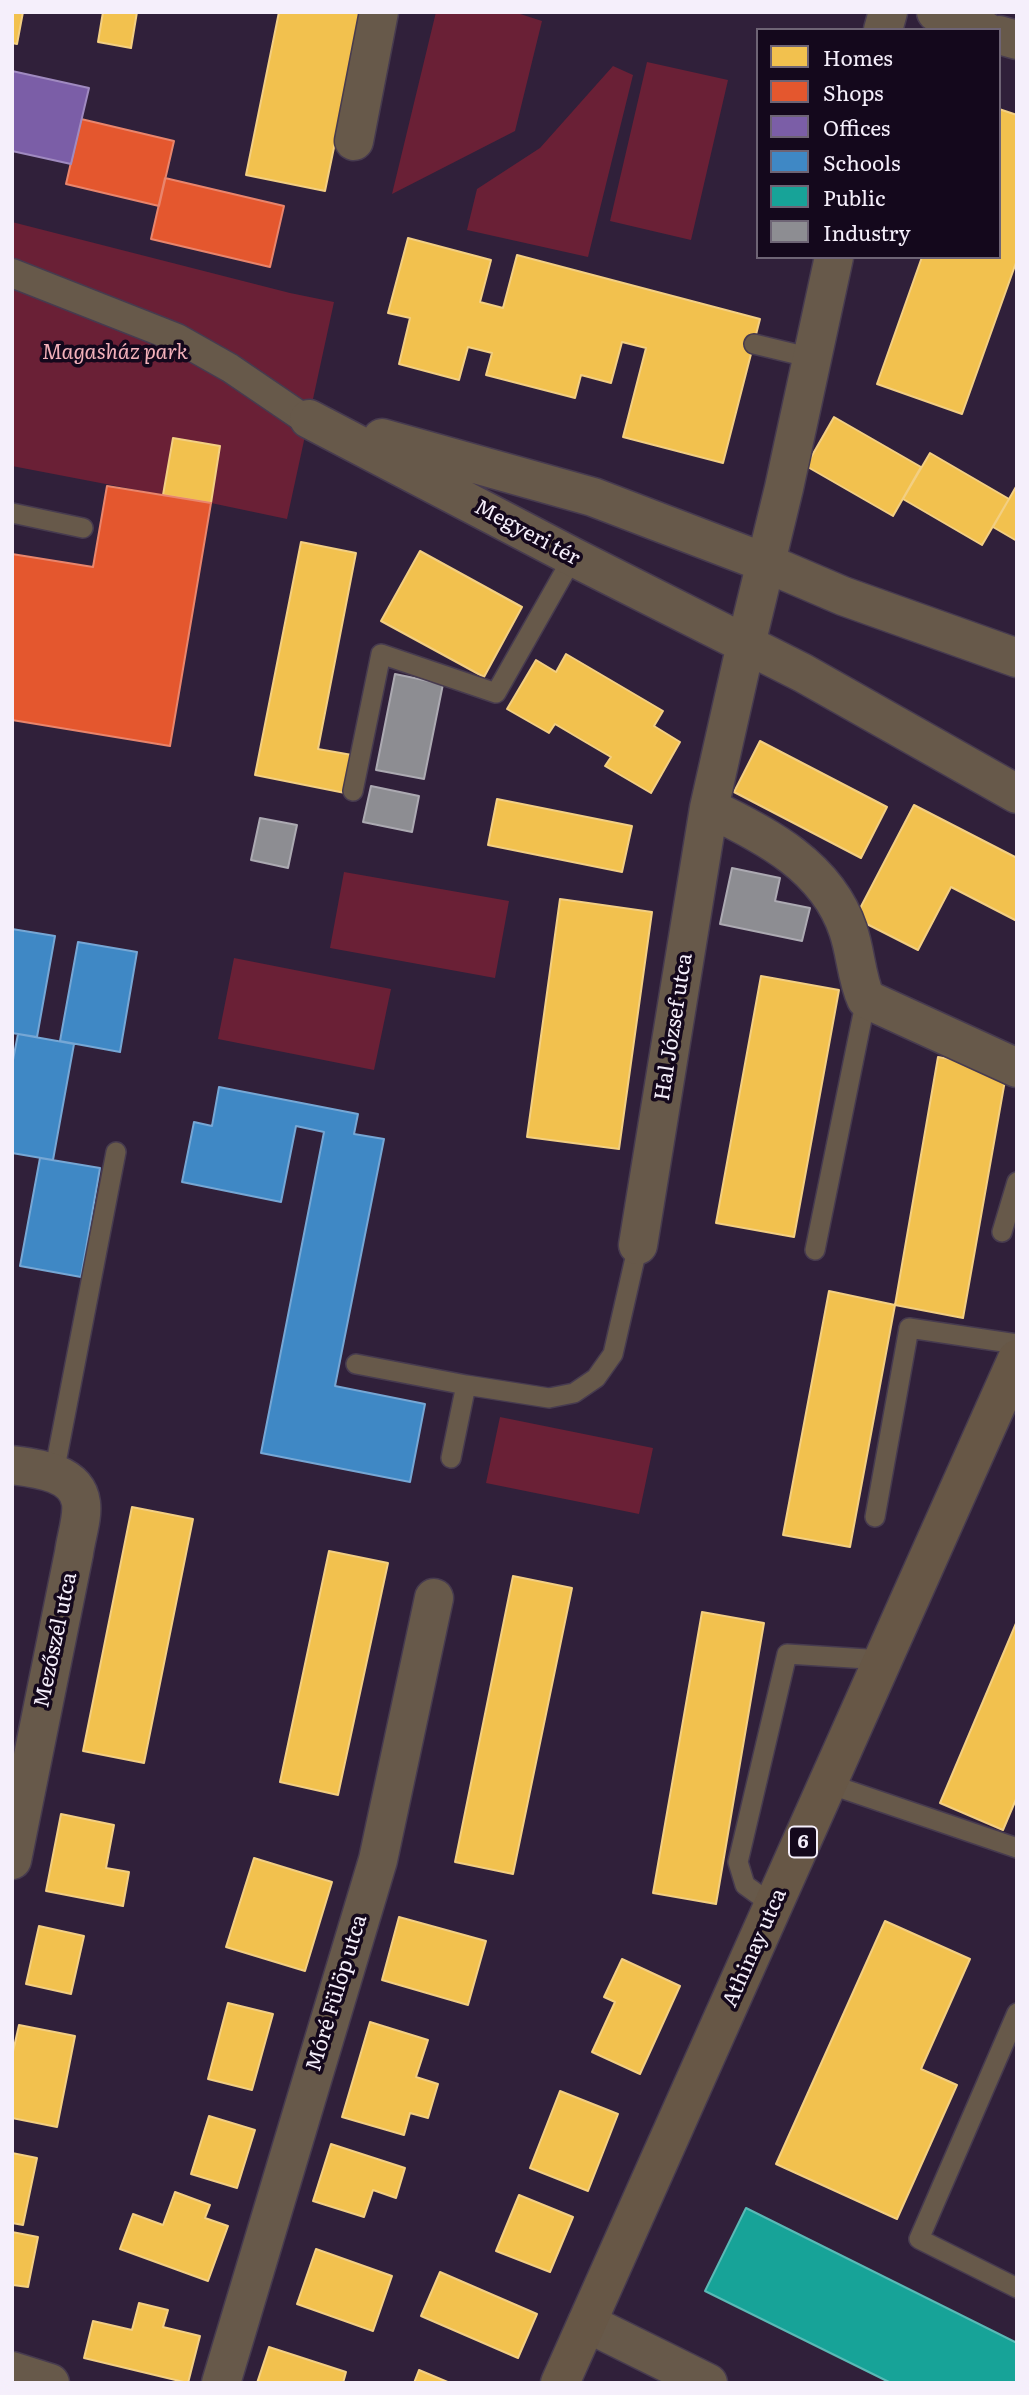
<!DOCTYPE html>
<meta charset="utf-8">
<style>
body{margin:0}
#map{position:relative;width:1029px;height:2395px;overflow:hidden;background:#30203a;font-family:Literata,serif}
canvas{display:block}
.frame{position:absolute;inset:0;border:14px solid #f5effb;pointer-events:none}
.legend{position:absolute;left:756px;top:28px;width:245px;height:231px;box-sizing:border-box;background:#14081c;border:2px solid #6e6475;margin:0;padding:9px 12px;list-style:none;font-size:21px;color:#f5effb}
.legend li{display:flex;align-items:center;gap:14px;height:35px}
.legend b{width:35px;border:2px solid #6e6475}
</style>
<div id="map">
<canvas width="1029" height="2395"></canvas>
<div class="frame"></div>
<ul class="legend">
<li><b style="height:19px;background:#f2c14e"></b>Homes</li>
<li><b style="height:19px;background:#e4572e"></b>Shops</li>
<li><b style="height:19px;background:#7b5ea7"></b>Offices</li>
<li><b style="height:19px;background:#3f88c5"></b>Schools</li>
<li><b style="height:19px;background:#17a398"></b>Public</li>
<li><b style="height:19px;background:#8d8d92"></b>Industry</li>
</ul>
</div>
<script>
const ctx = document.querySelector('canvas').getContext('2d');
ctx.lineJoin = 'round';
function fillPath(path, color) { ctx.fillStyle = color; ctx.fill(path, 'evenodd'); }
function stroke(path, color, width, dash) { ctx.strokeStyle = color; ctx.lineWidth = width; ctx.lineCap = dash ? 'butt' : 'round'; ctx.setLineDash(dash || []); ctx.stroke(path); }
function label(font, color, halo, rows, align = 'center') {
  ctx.font = font + ' Literata,serif'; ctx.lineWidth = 7; ctx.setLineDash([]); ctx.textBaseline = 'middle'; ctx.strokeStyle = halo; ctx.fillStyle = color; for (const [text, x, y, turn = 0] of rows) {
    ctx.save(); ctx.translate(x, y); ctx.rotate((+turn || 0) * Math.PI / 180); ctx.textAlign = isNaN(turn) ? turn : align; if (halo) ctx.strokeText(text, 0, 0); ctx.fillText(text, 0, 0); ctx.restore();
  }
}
fillPath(new Path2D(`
 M436,12h78l28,9 -27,110 -123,63z
 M647,62l81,18 -37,160 -81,-19z
 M613,66l20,9 -45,182 -121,-27 10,-41 63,-41z
 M12,222l278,71 44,9 -47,217 -76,-16 9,-57 -47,-8 -10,57 -151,-29z
 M344,872l165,29 -14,77 -165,-30z
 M234,958l157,31 -17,81 -156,-31z
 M500,1417l153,31 -14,66 -153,-31z`), '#6a2036');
const homes = new Path2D(`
 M12,12h11l-6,32 -5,-1z
 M103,12h34l-6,36 -33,-6z
 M279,12h83l-37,179 -79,-16z
 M999,109l18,6v145l-55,154 -85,-30 45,-127h77z
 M408,238l83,22 -11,42 23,6 14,-53 243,64 -37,144 -100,-26 23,-89 -24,-6 -11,41 -30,-8 -6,23 -89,-23 6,-22 -24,-6 -9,33 -60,-16 11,-46 -22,-5z
 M834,417l87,50 -28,49 -87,-50z
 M173,438l47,8 -9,57 -48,-8z
 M930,453l79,46 -27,46 -79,-46z
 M1017,485v56l-24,-14z
 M301,542l55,11 -38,196 34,6 -7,38 -90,-18z
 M420,551l102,56 -38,70 -103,-56z
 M566,654l97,57 -9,15 26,16 -29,51 -46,-27 6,-9 -29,-17 -27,-16 -6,9 -42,-24 29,-49 20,12z
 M760,741l127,66 -26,51 -127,-66z
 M497,799l135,27 -10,46 -134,-27z
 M914,805l103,53v63l-66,-34 -33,63 -63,-32z
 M560,899l92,13 -33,237 -92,-12z
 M761,976l78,14 -45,247 -78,-14z
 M938,1057l69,12 -44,249 -68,-13z
 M829,1291l66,14 -45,242 -67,-12z
 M132,1507l61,12 -49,244 -61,-12z
 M329,1551l59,12 -50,232 -58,-13z
 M513,1576l59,12 -59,286 -58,-12z
 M702,1612l62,11 -48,281 -63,-11z
 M1017,1621v176l-14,33 -63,-27z
 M61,1814l53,11 -8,43 23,4 -6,34 -77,-15z
 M254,1858l78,24 -27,89 -79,-24z
 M399,1917l87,24 -18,64 -86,-25z
 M885,1921l85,38 -49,110 36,16 -60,134 -121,-55z
 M39,1926l45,10 -13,58 -45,-10z
 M622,1959l58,27 -40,88 -48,-22 23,-50 -11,-5z
 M228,2003l45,11 -21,76 -44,-11z
 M370,2022l58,18 -12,37 22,7 -10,34 -18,-5 -6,22 -62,-18z
 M19,2025l56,11 -18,91 -45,-9v-62z
 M560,2091l58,23 -30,77 -58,-23z
 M209,2116l46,14 -18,58 -46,-14z
 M331,2144l74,24 -9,30 -23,-8 -9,27 -51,-16z
 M12,2153l25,5 -14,67 -11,-2z
 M175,2192l35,13 -5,13 23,8 -20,55 -88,-32 13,-35 30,11z
 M519,2195l54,22 -23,55 -54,-21z
 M12,2232l26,5 -10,50 -15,-2 -1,2z
 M316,2249l76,27 -19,55 -76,-27z
 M440,2272l97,42 -19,44 -97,-42z
 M139,2303l29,7 -5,17 37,9 -12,47 -104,-25 9,-37 39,9z
 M269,2347l77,25 -3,11h-86z
 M419,2370l31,13h-36z`);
fillPath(homes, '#f2c14e');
stroke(homes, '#f3cf82', 2);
const shops = new Path2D(`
 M81,119l93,22 -15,65 -93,-22z
 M165,178l119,28 -14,61 -119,-28z
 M107,486l104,17 -41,243 -158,-26v-166l81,13z`);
fillPath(shops, '#e4572e');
stroke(shops, '#e9856c', 2);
const offices = new Path2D(`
 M12,71l77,17 -18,76 -59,-13z`);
fillPath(offices, '#7b5ea7');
stroke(offices, '#a08ac0', 2);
const schools = new Path2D(`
 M12,929l43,7 -18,101 -25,-4z
 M78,942l59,10 -17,100 -60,-11z
 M18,1034l56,10 -21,116 -41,-7v-88z
 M219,1087l139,27 -4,20 30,5 -49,247 90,18 -15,78 -149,-29 63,-321 -28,-6 -15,76 -99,-20 12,-60 18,4z
 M40,1158l60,10 -19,109 -61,-11z`);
fillPath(schools, '#3f88c5');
stroke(schools, '#76a7d5', 2);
const public = new Path2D(`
 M746,2208l271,135v40h-126l-186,-92z`);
fillPath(public, '#17a398');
stroke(public, '#5abab6', 2);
const industry = new Path2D(`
 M395,674l48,10 -19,95 -48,-9z
 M371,786l48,10 -7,36 -49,-10z
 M260,818l37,7 -9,43 -37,-8z
 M732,868l48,10 -5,23 35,7 -8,33 -82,-17z`);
fillPath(industry, '#8d8d92');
stroke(industry, '#acaab2', 2);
const service = new Path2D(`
 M754,344l58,14
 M12,513l71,15
 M353,791l28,-137 115,39 77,-136
 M1002,1232l15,-50
 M815,1250l51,-251
 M356,1364l110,21 83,13 25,-5 22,-15 17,-24 25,-109
 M451,1458l15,-73
 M54,1473l62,-321
 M875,1517l34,-189 108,16
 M829,1784l188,64
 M774,1906l-29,-21 -7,-23 49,-208 97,6
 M1017,2013l-98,226 98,49`);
const pedestrian = new Path2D(`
 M12,273l165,65 53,30 72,49`);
const minor = new Path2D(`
 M936,12l48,18
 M883,30l5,-18
 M999,35l18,5
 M354,141l25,-129
 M309,419l264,138 230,116 214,121
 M382,438l211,59 173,66 77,33 174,62
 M709,808c57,27 118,59 139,122 8,23 8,47 18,69l151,69
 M638,1245l71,-437 37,-164 38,-156 50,-231
 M12,1465c24,3 65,7 69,38 2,15 -5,34 -7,50l-62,307
 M587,2323l121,60
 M12,2371l38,12
 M221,2383l157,-523 56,-262`);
const primary = new Path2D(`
 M560,2383l457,-1024`);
stroke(service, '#473b4f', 22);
stroke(pedestrian, '#473b4f', 31);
stroke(minor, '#473b4f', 41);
stroke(primary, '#473b4f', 41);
stroke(service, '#67594a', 19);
stroke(pedestrian, '#67594a', 28);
stroke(minor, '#67594a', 38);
stroke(primary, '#675746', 38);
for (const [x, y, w] of [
 [803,1842,28]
]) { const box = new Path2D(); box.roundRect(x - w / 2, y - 15.5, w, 31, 5); ctx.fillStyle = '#14081c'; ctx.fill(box); stroke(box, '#f5effb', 2); }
label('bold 19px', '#f5effb', null, [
 ["6",803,1842]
]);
label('italic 21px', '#f3b1ba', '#14081c', [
 ["Magasház park",115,353]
]);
label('21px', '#f5effb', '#14081c', [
 ["Megyeri tér",527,533,28],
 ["Hal József utca",674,1027,-81],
 ["Mezőszél utca",56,1640,-78],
 ["Athinay utca",755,1948,-66],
 ["Móré Fülöp utca",337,1993,-73]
]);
</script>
